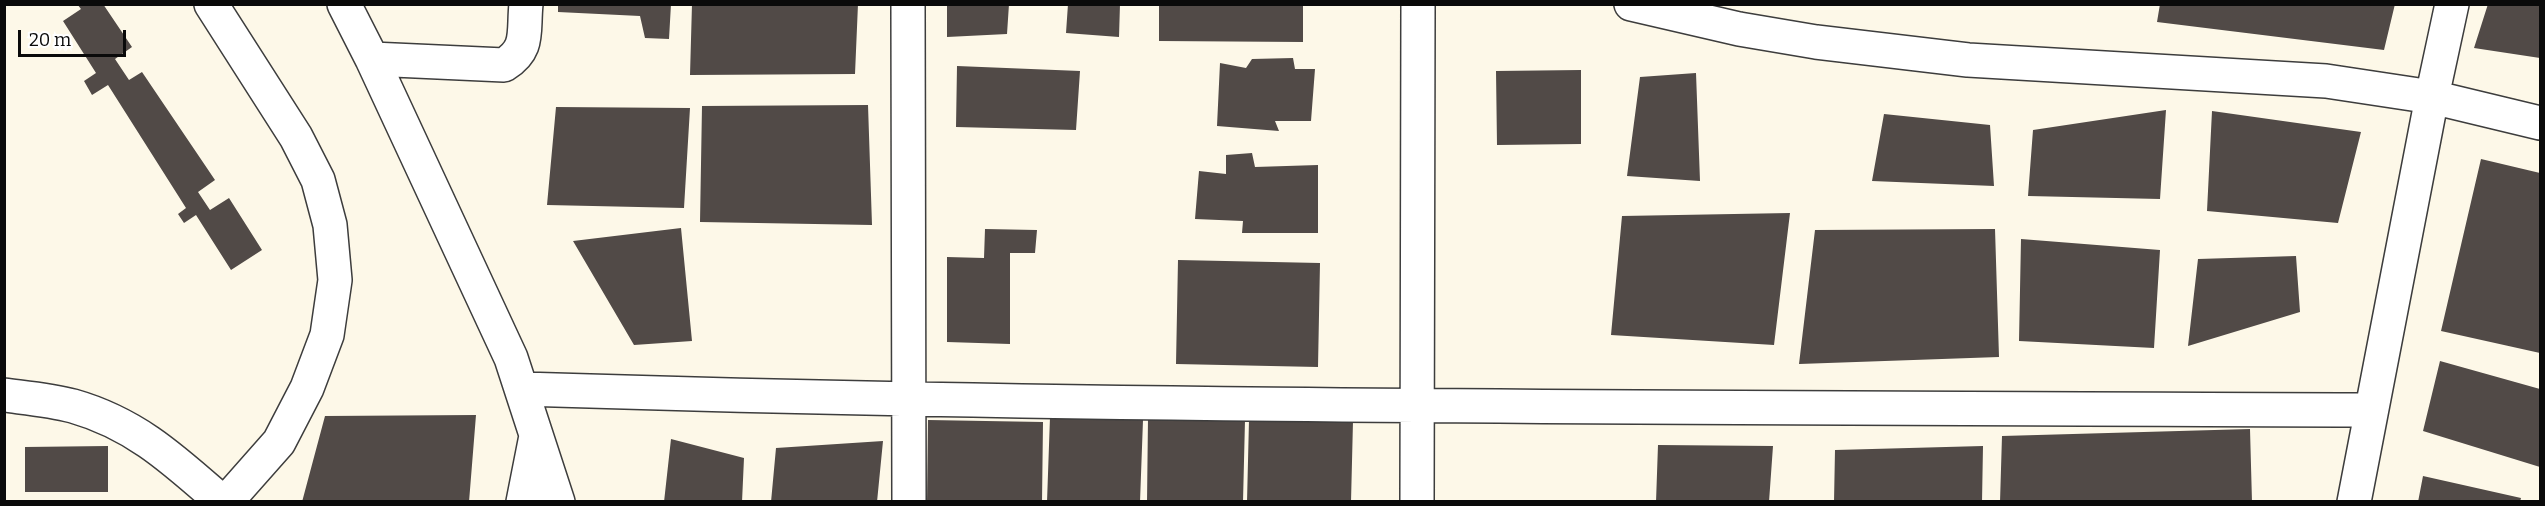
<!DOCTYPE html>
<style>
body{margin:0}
#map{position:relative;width:2545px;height:506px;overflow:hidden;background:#fdf8e8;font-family:Bitter,serif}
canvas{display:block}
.frame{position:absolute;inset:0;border:6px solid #0a0a0a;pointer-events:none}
.scale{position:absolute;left:18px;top:30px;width:108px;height:27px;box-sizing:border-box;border:3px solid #0a0a0a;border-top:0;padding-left:8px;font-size:18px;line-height:21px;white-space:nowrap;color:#0a0a0a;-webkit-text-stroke:4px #fff;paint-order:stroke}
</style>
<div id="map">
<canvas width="2545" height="506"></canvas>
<div class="frame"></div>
<div class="scale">20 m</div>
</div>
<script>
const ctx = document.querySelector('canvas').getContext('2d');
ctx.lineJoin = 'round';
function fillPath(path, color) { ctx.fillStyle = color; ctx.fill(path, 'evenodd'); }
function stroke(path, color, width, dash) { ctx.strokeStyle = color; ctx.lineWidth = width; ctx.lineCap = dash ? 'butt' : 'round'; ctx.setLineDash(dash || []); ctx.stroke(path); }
fillPath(new Path2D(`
 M77,4h26l29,43 -17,12 14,21 13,-8 73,108 -17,12 12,18 19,-12 33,52 -31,20 -35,-55 -12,8 -6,-9 8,-6 -78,-123 -16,10 -8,-14 12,-8 -33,-52 18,-12z
 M558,4h113l-2,35 -24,-1 -5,-22 -82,-4z
 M692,4h166l-3,70 -165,1z
 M947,4h62l-2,30 -60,3z
 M1068,4h52l-1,33 -53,-4z
 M1159,4h144v38l-144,-1z
 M2160,4h235l-11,46 -227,-28z
 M2488,4h52v54l-66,-10z
 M1293,58l2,11h20l-4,52h-36l4,10 -62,-5 3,-63 26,5 6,-9z
 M957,66l123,5 -4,59 -120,-3z
 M1581,70v74l-84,1 -1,-74z
 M1696,73l4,108 -73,-5 13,-99z
 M868,105l4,120 -172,-3 2,-116z
 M556,107l134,1 -6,100 -137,-3z
 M2166,110l-6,89 -132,-3 5,-66z
 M2212,111l149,21 -23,91 -131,-12z
 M1884,114l106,11 4,61 -122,-5z
 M1252,153l3,14 63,-2v68h-76l1,-12 -48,-2 4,-48 27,3v-19z
 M2481,159l59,14v180l-99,-22z
 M1790,213l-16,132 -163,-10 11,-119z
 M681,228l11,113 -58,4 -61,-104z
 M985,229l52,1 -2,23h-25v91l-63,-2v-85l37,1z
 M1995,229l4,128 -200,7 16,-134z
 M2021,239l139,11 -6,98 -135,-7z
 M2296,256l4,56 -112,34 10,-87z
 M1178,260l142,3 -2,104 -142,-3z
 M2440,361l100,28v78l-117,-36z
 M476,415l-7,87h-167l23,-86z
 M1050,417l93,3 -3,82h-93z
 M1148,418l97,2 -2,82h-96z
 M928,420l115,2 -1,80h-115z
 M1249,420l104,1 -2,81h-104z
 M2250,429l2,73h-252l2,-66z
 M671,439l73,19 -2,44h-78z
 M883,441l-6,61h-106l5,-54z
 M1658,445l115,1 -4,56h-113z
 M108,446v46h-83v-45z
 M1983,446l-1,56h-148l1,-52z
 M2423,476l98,22 -1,4h-102z`), '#514a47');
const minor = new Path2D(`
 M211,4l85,133 22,43 12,45 5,55 -8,55 -20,53 -28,54 -53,60
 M344,4l28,55 139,299 47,144
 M908,4l1,498
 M1631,4l108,25 77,13 152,18 358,21 106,16 108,26
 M372,59l132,6c26,-16 19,-33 22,-61
 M522,389c616,20 1233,18 1849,21
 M4,395c23,3 47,5 69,11 63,18 101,54 149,96
 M523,502l13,-66
 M1417,502l1,-498
 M2354,502l78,-405 20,-93`);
stroke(minor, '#3d3d3d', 36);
stroke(minor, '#fff', 33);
</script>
